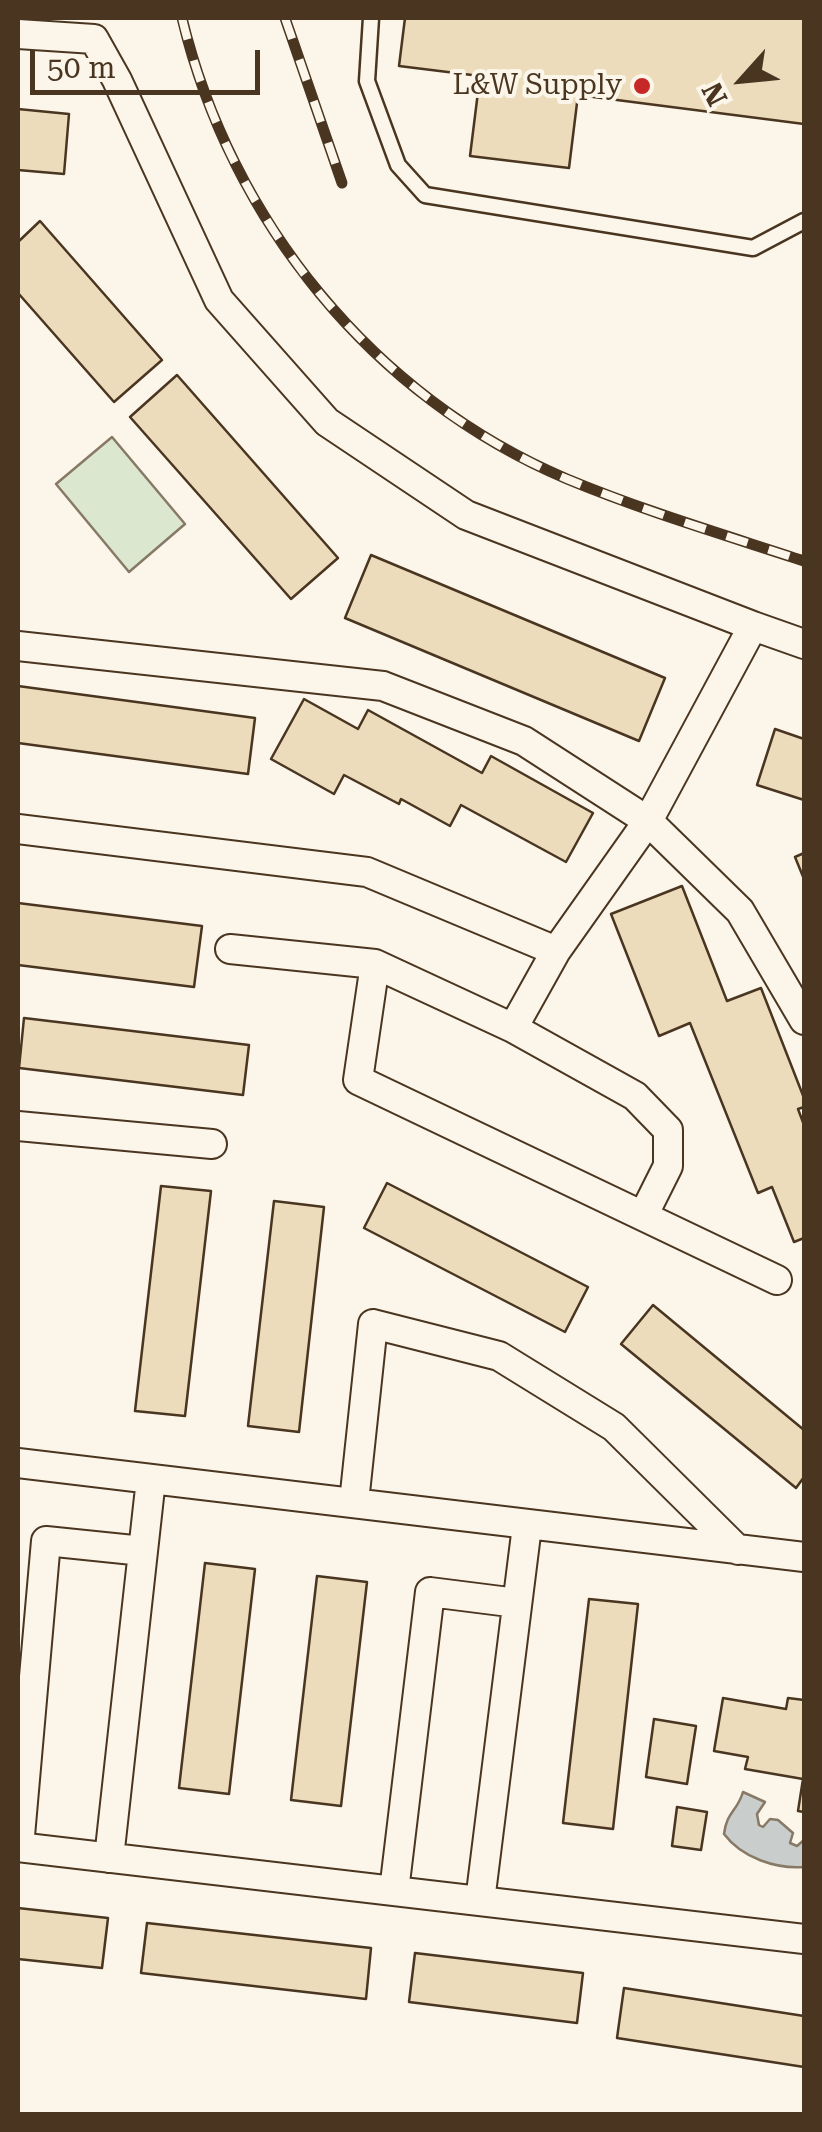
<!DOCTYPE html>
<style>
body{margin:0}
#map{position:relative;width:822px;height:2132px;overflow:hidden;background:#fbf6e9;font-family:"Roboto Serif",serif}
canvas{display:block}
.frame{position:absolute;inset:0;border:20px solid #4a3520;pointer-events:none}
.north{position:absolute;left:692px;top:30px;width:100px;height:100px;-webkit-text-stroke:8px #fbf6e9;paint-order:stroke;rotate:243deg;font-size:28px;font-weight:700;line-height:40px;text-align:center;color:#4a3520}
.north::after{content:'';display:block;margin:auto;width:35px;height:45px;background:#4a3520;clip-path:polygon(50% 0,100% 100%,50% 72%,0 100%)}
.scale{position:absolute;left:30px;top:50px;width:230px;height:45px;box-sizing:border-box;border:5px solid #4a3520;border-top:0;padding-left:12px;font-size:30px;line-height:35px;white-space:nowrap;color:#4a3520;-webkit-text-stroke:8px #fbf6e9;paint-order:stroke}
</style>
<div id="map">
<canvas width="822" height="2132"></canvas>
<div class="frame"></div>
<div class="north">N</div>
<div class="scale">50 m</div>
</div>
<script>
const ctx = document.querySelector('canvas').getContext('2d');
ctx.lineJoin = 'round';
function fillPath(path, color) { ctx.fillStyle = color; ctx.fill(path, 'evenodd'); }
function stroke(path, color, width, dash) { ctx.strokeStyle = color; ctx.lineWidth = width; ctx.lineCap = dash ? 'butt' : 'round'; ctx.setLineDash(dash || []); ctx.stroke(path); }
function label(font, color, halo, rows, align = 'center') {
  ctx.font = font + ' "Roboto Serif",serif'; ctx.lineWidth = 8; ctx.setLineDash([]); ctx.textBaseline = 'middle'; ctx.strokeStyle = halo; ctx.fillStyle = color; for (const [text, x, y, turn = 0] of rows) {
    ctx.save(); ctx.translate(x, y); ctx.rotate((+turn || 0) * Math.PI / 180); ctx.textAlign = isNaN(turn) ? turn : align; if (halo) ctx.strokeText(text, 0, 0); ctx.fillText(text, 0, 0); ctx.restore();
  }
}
const green = new Path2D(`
 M112,437l73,87 -56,48 -73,-88z`);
fillPath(green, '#dce7d0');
stroke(green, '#887966', 2.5);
const water = new Path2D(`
 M743,1792l22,10 -8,12 2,11 4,2 7,-8 8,1 15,13 -3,10 7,3 7,-6v27c-28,2 -62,-9 -80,-33 3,-23 13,-22 19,-42z`);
fillPath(water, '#c9cecd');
stroke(water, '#887966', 2.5);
const building = new Path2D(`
 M405,18h399v106l-226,-29 -9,73 -99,-12 10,-80 -81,-10z
 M18,109l51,5 -5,60 -46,-4z
 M40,221l122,139 -48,42 -96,-109v-51z
 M177,375l161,183 -47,41 -161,-182z
 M371,555l294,123 -26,63 -294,-123z
 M18,686l237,32 -7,56 -230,-31z
 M304,699l54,30 10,-19 114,63 9,-17 102,57 -27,49 -105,-57 -11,21 -49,-27 -2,5 -55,-29 -10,19 -63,-35z
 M775,729l29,10v61l-47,-15z
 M804,853v26l-9,-22z
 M682,886l45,115 34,-13 43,110v9l-6,2 6,16v113l-10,4 -22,-55 -14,6 -68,-170 -31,13 -48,-122z
 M18,903l184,23 -8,61 -176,-22z
 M24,1018l225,27 -6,50 -224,-27z
 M387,1183l201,104 -23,45 -201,-104z
 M161,1186l50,5 -26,225 -50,-5z
 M274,1201l50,6 -25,225 -51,-6z
 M653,1305l151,125v47l-8,11 -175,-144z
 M205,1563l50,6 -26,225 -50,-6z
 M317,1576l50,6 -26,224 -50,-6z
 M589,1599l49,5 -25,225 -50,-6z
 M723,1698l63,11 2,-11 16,2v112l-6,-1 5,-32 -58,-10 3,-12 -34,-6z
 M654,1719l42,7 -9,58 -41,-7z
 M677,1807l30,5 -6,38 -29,-4z
 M18,1908l90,10 -6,50 -84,-9z
 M147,1923l224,25 -5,51 -225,-26z
 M415,1953l168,20 -6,50 -168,-21z
 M624,1988l180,28v51l-187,-29z`);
fillPath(building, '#ecdcbc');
stroke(building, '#4a3520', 2.5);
const lane = new Path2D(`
 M371,18l-4,63 31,84 27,30 328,53 51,-27`);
const street = new Path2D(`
 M18,34l76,5 23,41 102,220 108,122 139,93 287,111 -105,195 -92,130 -189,-79 -349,-43
 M753,626l51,18
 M18,646l365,40 141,55 124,80 92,90 64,109
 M230,949l145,15 138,64 43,-77
 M375,964l-17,116 419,200
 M513,1028l122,68 33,34v36l-25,50
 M18,1126l194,18
 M18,1463l786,94
 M354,1502l19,-178 126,32 115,71 124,123
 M18,1847l786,92
 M19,1847l27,-306 97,10
 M109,1858l42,-379
 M394,1891l36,-299 87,11
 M480,1901l47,-375`);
stroke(lane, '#4a3520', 19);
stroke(street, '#4a3520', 32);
stroke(lane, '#fbf6e9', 14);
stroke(street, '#fbf6e9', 28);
const rail = new Path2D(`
 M182,18c49,203 191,379 385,461 77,32 158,56 237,82
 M285,18l57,165`);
stroke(rail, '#4a3520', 11);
stroke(rail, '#fbf6e9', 8, [22]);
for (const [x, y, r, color] of [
 [642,86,10,"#c62828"]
]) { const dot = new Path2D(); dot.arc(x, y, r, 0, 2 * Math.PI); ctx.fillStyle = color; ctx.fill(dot); stroke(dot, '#fbf6e9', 4); }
label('28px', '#4a3520', '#fbf6e9', [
 ["L&W Supply",622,86]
], 'right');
</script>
